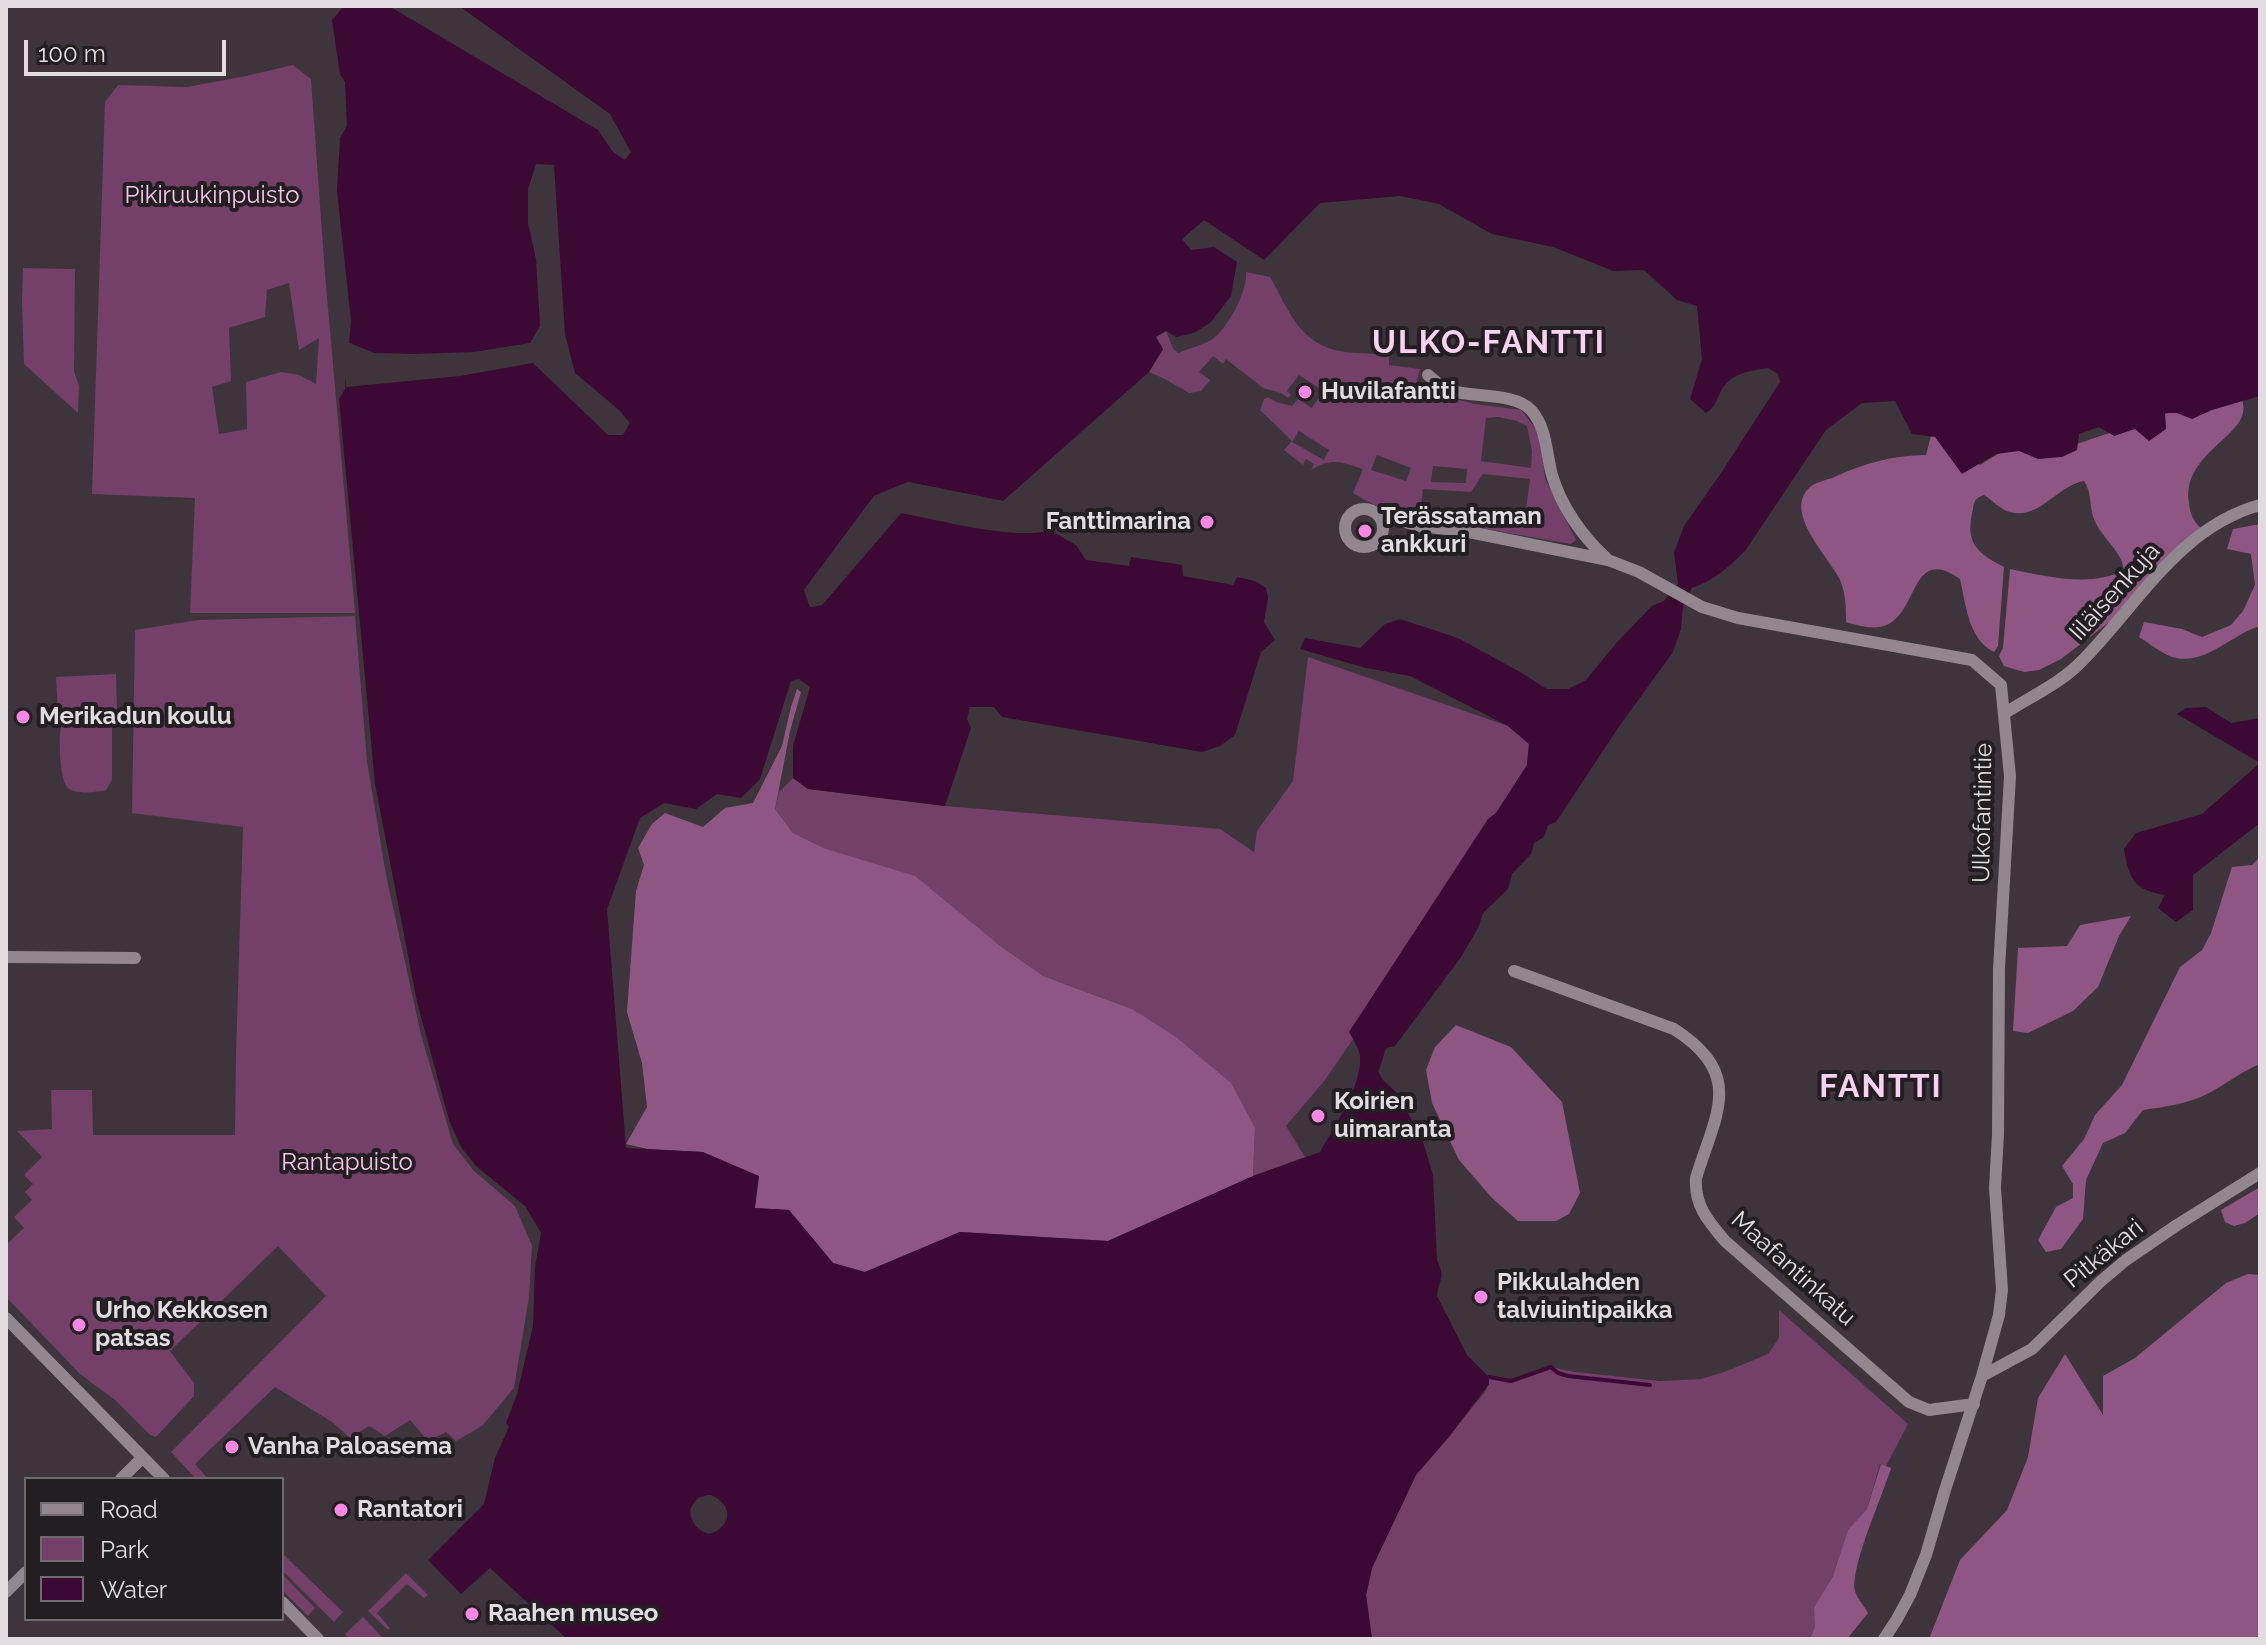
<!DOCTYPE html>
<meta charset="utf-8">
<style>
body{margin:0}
#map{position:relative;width:2266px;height:1645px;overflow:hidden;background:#3e343c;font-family:Raleway,sans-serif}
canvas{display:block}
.frame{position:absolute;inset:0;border:8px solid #e2dce0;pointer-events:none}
.legend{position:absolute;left:24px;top:1477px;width:260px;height:144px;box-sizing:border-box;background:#221e21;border:2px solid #6f6a6d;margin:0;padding:10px 14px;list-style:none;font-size:24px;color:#e2dce0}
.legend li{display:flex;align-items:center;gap:16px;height:40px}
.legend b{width:40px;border:2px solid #6f6a6d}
.scale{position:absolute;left:24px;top:40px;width:202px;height:36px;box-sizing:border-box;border:4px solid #e2dce0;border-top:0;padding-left:10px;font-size:24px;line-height:28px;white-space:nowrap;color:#e2dce0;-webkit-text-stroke:6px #221e21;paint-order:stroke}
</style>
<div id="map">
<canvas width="2266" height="1645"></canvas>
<div class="frame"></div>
<ul class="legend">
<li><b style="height:10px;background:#92868f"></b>Road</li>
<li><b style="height:22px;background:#743f69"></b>Park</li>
<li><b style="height:22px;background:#3c0834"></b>Water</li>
</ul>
<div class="scale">100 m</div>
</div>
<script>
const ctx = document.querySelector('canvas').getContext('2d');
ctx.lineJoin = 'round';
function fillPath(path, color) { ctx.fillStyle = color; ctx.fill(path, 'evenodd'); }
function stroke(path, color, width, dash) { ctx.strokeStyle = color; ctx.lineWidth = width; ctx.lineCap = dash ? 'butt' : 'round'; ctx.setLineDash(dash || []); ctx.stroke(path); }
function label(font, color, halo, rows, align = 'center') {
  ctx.font = font + ' Raleway,sans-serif'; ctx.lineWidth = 8; ctx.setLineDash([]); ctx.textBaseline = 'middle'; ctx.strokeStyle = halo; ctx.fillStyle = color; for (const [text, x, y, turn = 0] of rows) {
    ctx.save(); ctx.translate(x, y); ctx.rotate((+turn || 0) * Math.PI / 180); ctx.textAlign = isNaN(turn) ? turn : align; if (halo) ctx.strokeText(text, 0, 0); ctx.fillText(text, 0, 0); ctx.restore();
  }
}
fillPath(new Path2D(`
 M293,65l18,14 14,195 30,339h-165l5,-115 -103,-4 13,-392 13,-17 69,2 59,-11zM289,283l10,67 20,-12 -3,46 -17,-9 -18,-3 -35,10 1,47 -28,5 -7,-47 19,-6 -2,-53 36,-11 2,-27z
 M23,268l52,1 -1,102 5,15 -1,27 -54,-49 -2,-62z
 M1246,272l24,5c20,35 30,69 75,75 14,2 29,1 44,3v10l31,4 -5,20 60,15 46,6 19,24 5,44 31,62 -5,4 -97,-17 -1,-9 51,6 6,-45 -47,-5 -12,18 -48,-3 -3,23c-26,3 -45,-5 -67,-19l10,-24c-22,-7 -31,-12 -52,1l3,-6 -8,-5 -3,6 -19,-15 8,-9 -32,-31 4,-11 4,-2 8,5 16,4 6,-7 14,9 11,-17 -24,-16 -12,16 4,4 -3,3 -7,-5 -18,-5 -37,-29 -3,5 -10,-8 -14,16 11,8 -9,11 -12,2 -26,-15 -14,-6 14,-23 -8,-12 11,-6 7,17 5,5c9,-4 28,-9 35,-14 15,-12 35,-48 33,-67zM1498,417l19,4 10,5 5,25 -1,17 -50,-7 5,-43zM1299,431l30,19 -5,10 -32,-18zM1377,455l34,13 -5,13 -35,-11zM1433,466l34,3 -1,14 -35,-1z
 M355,616l12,145 19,114 35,160 32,109 20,26 42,36 17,40 -3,51 -15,91 -32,38 -26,15 -10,-9 -18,9 -18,-21 -25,16 -16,-10 -19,12 -18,-16 -57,-35 -80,77 13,15h-12l-25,-27 155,-156 -48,-50 -108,105 24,32v13l-38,41 -6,-2 -35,-35 -35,-26 -74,-77v-52l18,-17 -10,-11 18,-17 -7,-8 8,-8 -9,-9 18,-18 -25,-26 35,-2 -1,-39h41l1,45h142l1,-82 7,-226 -111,-14 3,-183 63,-10z
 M1308,657l200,69 21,18 -2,21 -31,48 -8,6 -137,223 -26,38 -39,46 19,31 -52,19 2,-48 -123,-119 -89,-33 -44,-31 -173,-96 -33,-16 -18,-24 4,-17 14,-14 15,11 137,17 275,23 34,23 3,-21 36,-50z
 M116,674l1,36 -12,1 6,8 1,6v55l-6,10c-10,2 -30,5 -38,-2 -8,-6 -10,-51 -7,-61 2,-7 6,-10 12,-14h-15l-2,-36z
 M1779,1310l129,114 -22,42 -6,-2 -13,45 -19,22 -15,45 -18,32v18l-5,13h-438l-6,-44 6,-27 44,-93 69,-83 4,-8v-7l22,4 40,-14 24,5 85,9 41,-2 26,-8 41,-17 11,-16z
 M282,1553l61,59 -9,10 -52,-52z
 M406,1573l22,22 -4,3 -17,-14 -30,29 13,15 -2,2 -20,-19z
 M282,1574l33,34 -7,8 -26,-26z
 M363,1617l21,22h-34l-5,-5z`), '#743f69');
fillPath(new Path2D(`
 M2228,398l14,2c13,35 -61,50 -53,103 1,11 5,20 14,27l-38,29 -53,61 -51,39 -22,11 -15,2 -20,-6 -5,-10 4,-8 7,-79c34,7 82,19 114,1 -3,-21 -23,-32 -30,-51 -5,-12 -2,-27 -10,-38 -28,5 -44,39 -74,31 -9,-2 -18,-12 -26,-17 -8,3 -10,5 -11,14 -8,33 2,43 31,58l-6,79 -4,6c-26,-13 -28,-47 -34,-73 -48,-33 -41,28 -71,45 -14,7 -29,2 -43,-2 0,-15 0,-27 -6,-42 -10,-22 -57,-67 -31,-92 5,-5 16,-8 23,-10 30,-14 61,-23 94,-23l7,-27 -12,3 -8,-5c19,-5 42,-7 51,13 6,12 5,19 16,26l31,-19h10l15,6 23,-2 139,-47z
 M2260,524v102c-28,8 -56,41 -88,31 -11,-4 -23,-14 -33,-20l5,-15 38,7 20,8 29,-12 12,-14 12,-26 -4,-31 -24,-5 6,-20z
 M797,689l4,3 -11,39 -15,78 18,24 33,16 89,27 84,69 44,31 89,33 44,28 55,46 24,45 -2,48 -145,65 -148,-9 -95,40 -32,-9 -44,-53 -34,-2 -52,-56 -55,-3 -22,-5 21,-37 -5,-44 -15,-51 9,-121 8,-26 -6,-17 14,-24 13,-11 38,14 22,-19 28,-5 29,-57 9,-39z
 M2260,857v207c-20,8 -36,22 -55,31 -19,9 -41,12 -62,15l-18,23 -22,10 -17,37 -3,39 -22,30 -15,3 -8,-12 18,-33 17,-9v-14l-11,-18 22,-27 11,-24 27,-30 58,-118 22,-17 9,-17 21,-66 20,-2z
 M2131,916l-12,20 -21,51 -25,24 -45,22 -15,-2 5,-83 49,-2 13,-21z
 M1456,1025l55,22 51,55 18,91 -11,21 -13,7h-38l-26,-23 -33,-38 -27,-57 -6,-33 9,-23z
 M2260,1187v26l-15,10 -11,3 -9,-4 -4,-12z
 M2248,1274l12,1v364h-331l31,-79 47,-50 21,-53 10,-59 27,-44 38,61v-39l32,-18 91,-75z
 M1881,1464l10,4c-8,27 -41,99 -36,123 2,7 9,15 13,22l-21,26h-37l5,-13 -1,-18 19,-32 15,-46 19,-21z`), '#8f5683');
fillPath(new Path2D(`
 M344,6h45l209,124 15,22 12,8 6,-8 -21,-38 -151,-108h1801v390l-48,14 -20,9 -15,-6h-12l1,16 -17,12 -14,-12 -21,7 -15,-9 -20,7 -2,16 -15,7 -24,2 -19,-8 -23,3 -34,20 -27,-37 -23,-3 -17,-33 -33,2 -36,27 -81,121c-15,15 -32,30 -53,37l-9,18 -2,23 -8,23 -55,76 -62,94 -8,3 -4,12 -10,6 -3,11 -19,20 -4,15 -25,24 -5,15 -17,29 -66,89c-11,2 -19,5 -22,17l10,17 15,14 25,48 10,33 4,85c9,20 2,17 0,36l30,59 22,22v7l-40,53 -33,38 -44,93 -6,27 6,44h-805l-77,-71 -29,26 -33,-34 56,-56 11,-46 14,-31 -3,-4 11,-29 16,-68 2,-59 6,-34 -16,-27 -49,-40 -15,-19 -12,-27 -32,-118 -42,-218 -36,-385 6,-10 6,-68 -14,-130 3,-53 7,-12 -2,-44 -5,-8 -8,-54zM1400,196l39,8 53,30 61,13 60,24 31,-1 33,30 20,6 5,53 -12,40 16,14c9,-6 10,-12 15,-22 9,-18 29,-20 47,-23l10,6 2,8 -59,91 -37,53 -10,27 4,31 -14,17 -12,5 -34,35 -32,39 -18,9h-21l-27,-17 -62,-34 -58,-19 -15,5 -25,24 -55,-10 -5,11 66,19 44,8 98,50 21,18 -2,21 -31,48 -8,6 -139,213c4,7 10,16 11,24 2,31 -26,70 -40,96l-67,24 -145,65 -148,-9 -95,40 -32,-9 -44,-53 -34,-2 4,-32 -56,-24 -77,-4 -19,-239 33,-91 24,-15 32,6 21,-15 24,4 19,-19 31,-98 8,-2 11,8 -17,59v32l15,11 137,17 26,-78 -4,-9 3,-12h24l8,10 200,35 18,-6 15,-11 26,-83 14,-12 -11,-18 4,-24 -2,-10 -11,-7 -18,-4 -4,8 -50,-9 -1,-11 -51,-8 -2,9 -43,-6 -10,-15 -26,-15c-34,11 -111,-10 -149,-17l-79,92 -12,2 -6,-17 70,-94 34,-14 95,19 146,-129 14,-23 -7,-12 10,-6 10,6 18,-4 17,-11 20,-26 6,-34 -23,-15 -23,3 -9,-11 22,-19 60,40 56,-57zM711,1495c23,10 21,32 -2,39 -11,-3 -19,-12 -19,-24 4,-10 10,-15 21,-15z
 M2206,707l25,16 29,-5v45l-83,-49 9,-6z
 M2260,763v60l-67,52v35l-17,12 -18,-14 7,-13c-31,-5 -36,-16 -41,-46l12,-16 66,-19z`), '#3c0834');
fillPath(new Path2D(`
 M536,164l18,1 11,169 10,39 44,37 11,13 -7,12h-15l-75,-72 -73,13 -114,11 -1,-46 29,12 39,1 61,-2 56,-9 10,-17 -4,-67 -8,-36v-34z
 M908,482l95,19v4l-94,-19 -32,13 -68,92 4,12 7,-1 80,-93 99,18v4l-98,-18 -79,92 -12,2 -6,-17 70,-94z`), '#3e343c');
stroke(new Path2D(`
 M1489,1377l22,4 40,-14 7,6 10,3 82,9`), '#3c0834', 4);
stroke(new Path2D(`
 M1369,1079l10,-32 4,-6`), '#3c0834', 14);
stroke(new Path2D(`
 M1428,375c6,5 13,12 20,15 23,8 66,2 83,20 16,18 15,43 21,65 9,31 30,61 54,83
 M1345 528a19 19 0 1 1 38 0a19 19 0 1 1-38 0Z
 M1378,515l42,11 44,5 144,29 31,12 63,35 36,11 234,42 29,25 9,91 -11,193 -1,165 -3,54 7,102 -3,25 -17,61 -37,114 -19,65 -16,40 -13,24 -13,20
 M2005,713c25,-16 56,-30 77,-52 55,-55 97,-134 178,-156
 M6,957l129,1
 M1514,971l160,58c71,46 42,84 22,149 -2,27 12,43 29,63l184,161 20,8 45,-6
 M6,1318l158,161
 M1982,1376l50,-27 69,-68 25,-21 51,-35 83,-52
 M121,1479l21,-21
 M6,1592l20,-20
 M282,1602l36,37`), '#92868f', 12);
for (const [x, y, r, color] of [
 [1305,392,8,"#fb87e5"],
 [1207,522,8,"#fb87e5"],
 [1365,531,8,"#fb87e5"],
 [23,717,8,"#fb87e5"],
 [1318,1116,8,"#fb87e5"],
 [1481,1297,8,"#fb87e5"],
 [79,1325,8,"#fb87e5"],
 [232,1447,8,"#fb87e5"],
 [341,1510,8,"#fb87e5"],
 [472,1614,8,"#fb87e5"]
]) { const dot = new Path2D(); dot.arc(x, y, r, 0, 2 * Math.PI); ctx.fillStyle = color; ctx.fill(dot); stroke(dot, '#221e21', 3); }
label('24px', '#f7c4eb', '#221e21', [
 ["Pikiruukinpuisto",212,196],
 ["Rantapuisto",347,1163]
]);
label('bold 24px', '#e2dce0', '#221e21', [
 ["Huvilafantti",1321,392],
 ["Terässataman",1381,517],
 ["ankkuri",1381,545],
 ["Fanttimarina",1191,522,"right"],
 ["Merikadun koulu",39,717],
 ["Koirien",1334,1102],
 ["uimaranta",1334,1130],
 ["Pikkulahden",1497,1283],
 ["talviuintipaikka",1497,1311],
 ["Urho Kekkosen",95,1311],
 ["patsas",95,1339],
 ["Vanha Paloasema",248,1447],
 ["Rantatori",357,1510],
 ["Raahen museo",488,1614]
], 'left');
label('24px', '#e2dce0', '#221e21', [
 ["Iiläisenkuja",2115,592,-48],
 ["Ulkofantintie",1983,813,-89],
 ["Pitkäkari",2104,1254,-39],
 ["Maafantinkatu",1793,1269,42]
]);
ctx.letterSpacing = '2px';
label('bold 32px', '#fad1f0', '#221e21', [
 ["ULKO-FANTTI",1489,343],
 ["FANTTI",1881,1087]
]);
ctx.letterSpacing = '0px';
</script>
